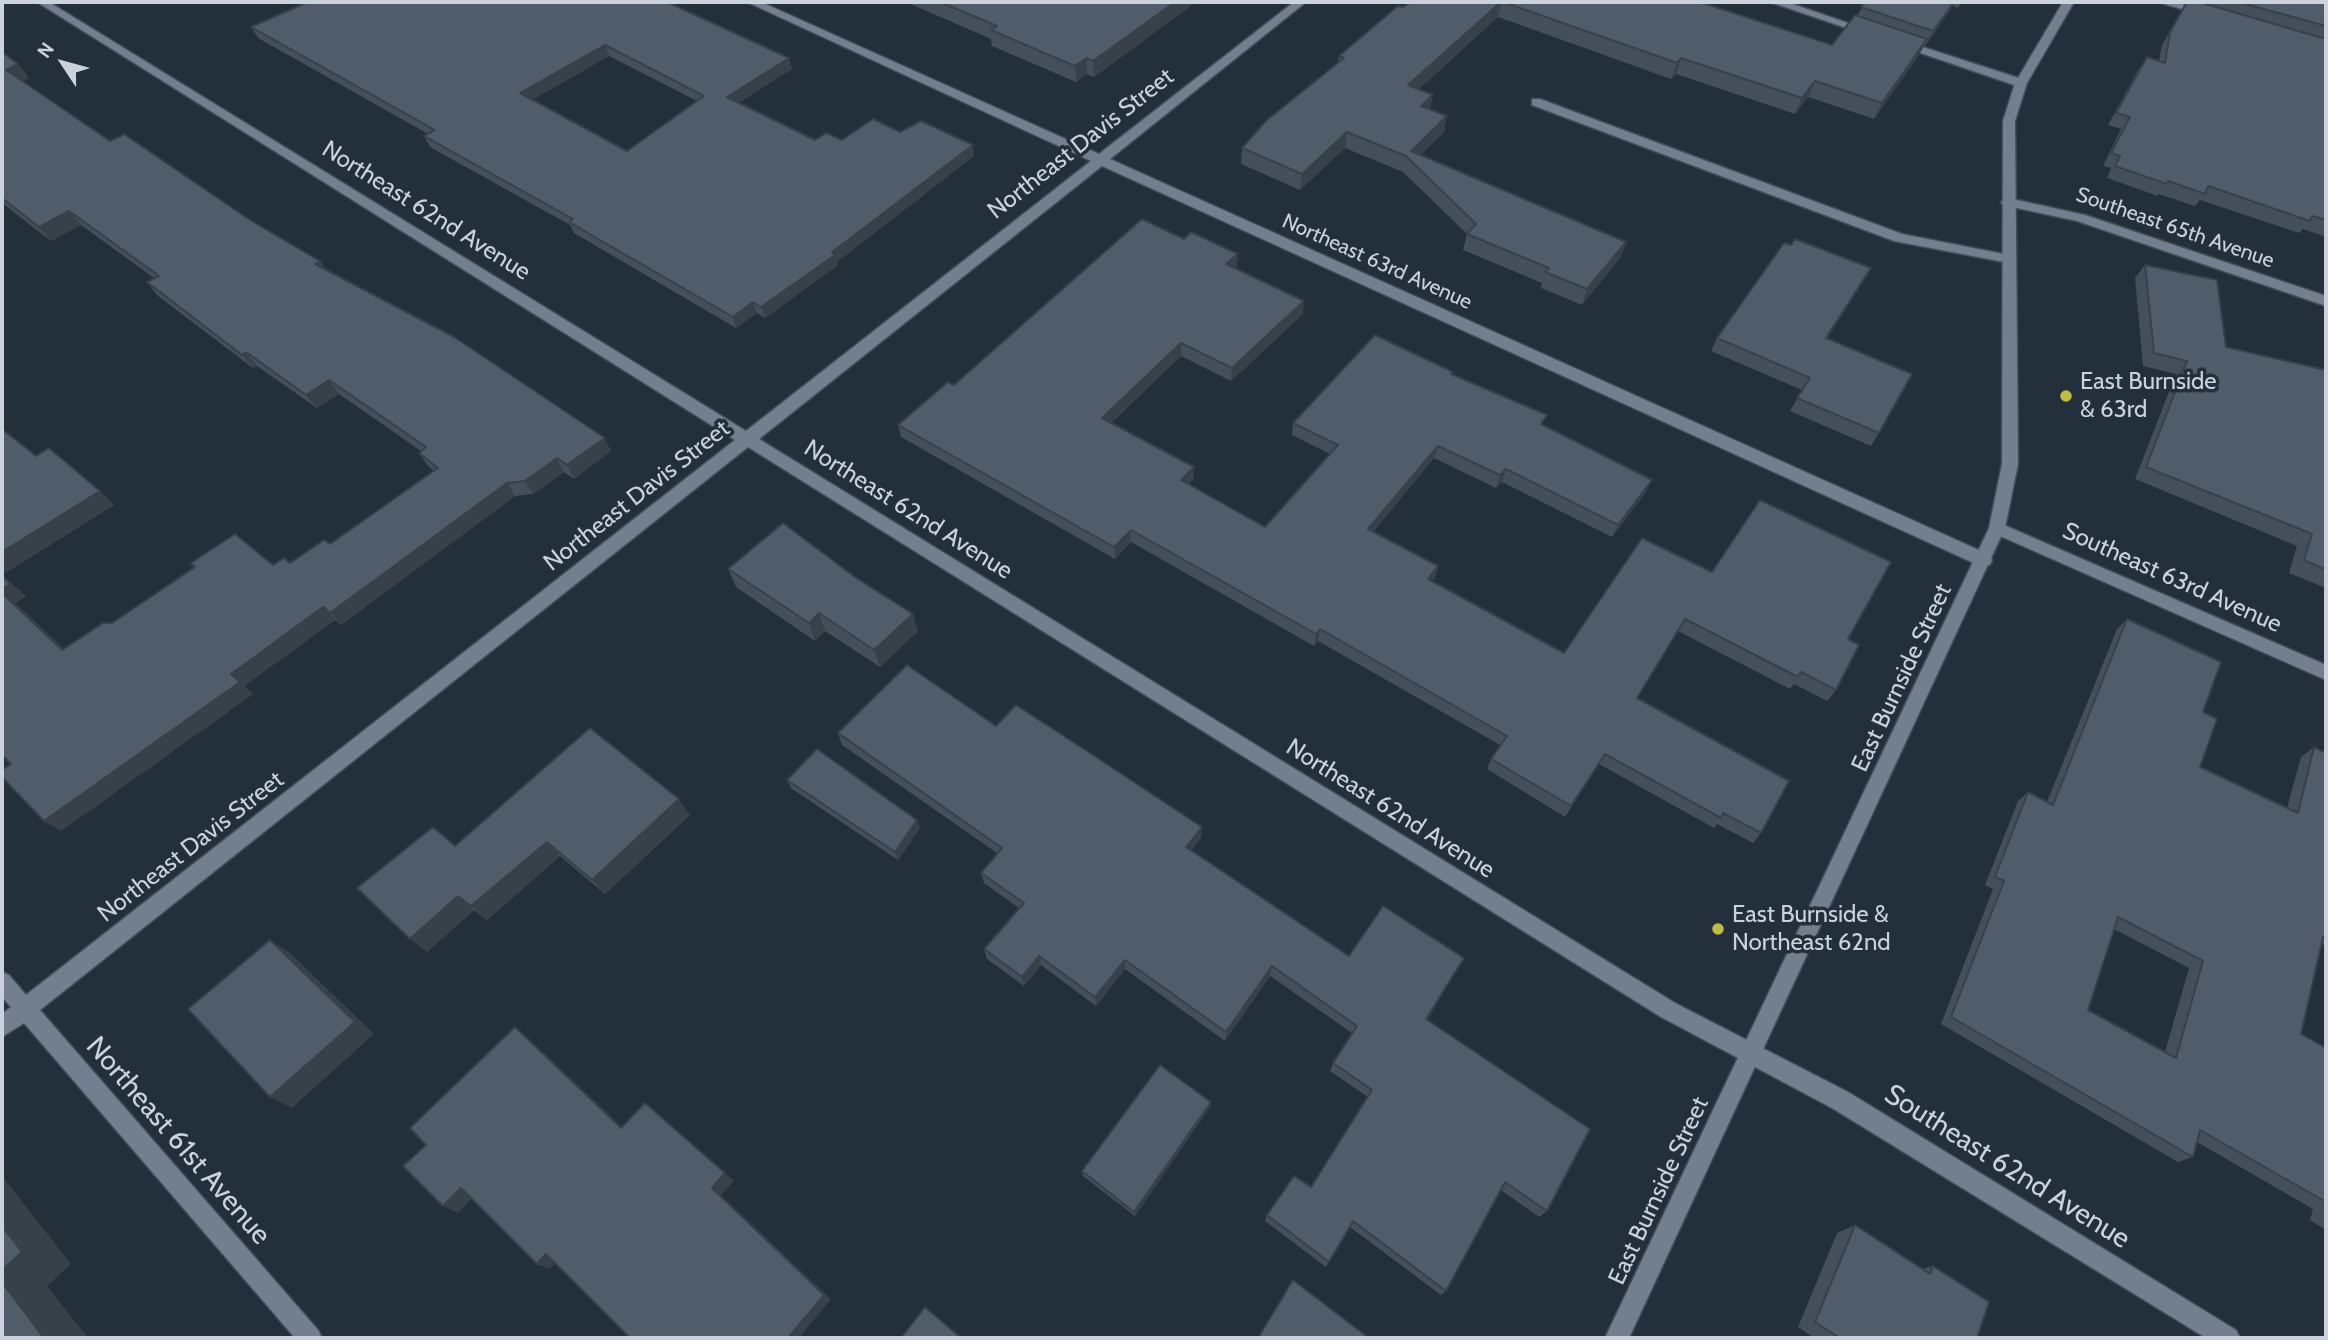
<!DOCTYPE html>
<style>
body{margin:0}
#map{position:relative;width:2328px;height:1340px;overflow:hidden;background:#242f3c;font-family:Cabin,sans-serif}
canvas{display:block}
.frame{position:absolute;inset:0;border:4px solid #ccd2db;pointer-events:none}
.north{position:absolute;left:28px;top:28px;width:70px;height:70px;-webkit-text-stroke:5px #242f3c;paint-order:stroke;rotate:306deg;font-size:19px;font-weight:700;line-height:28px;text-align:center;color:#ccd2db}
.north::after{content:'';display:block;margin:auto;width:24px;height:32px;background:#ccd2db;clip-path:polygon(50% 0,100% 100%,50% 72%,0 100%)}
</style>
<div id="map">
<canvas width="2328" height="1340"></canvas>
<div class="frame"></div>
<div class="north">N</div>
</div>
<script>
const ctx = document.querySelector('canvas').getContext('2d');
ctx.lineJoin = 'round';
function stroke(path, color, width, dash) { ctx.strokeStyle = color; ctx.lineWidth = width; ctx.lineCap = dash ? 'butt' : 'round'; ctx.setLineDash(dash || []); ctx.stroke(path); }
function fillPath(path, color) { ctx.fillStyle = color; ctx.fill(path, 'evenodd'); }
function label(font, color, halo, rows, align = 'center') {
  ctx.font = font + ' Cabin,sans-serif'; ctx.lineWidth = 7; ctx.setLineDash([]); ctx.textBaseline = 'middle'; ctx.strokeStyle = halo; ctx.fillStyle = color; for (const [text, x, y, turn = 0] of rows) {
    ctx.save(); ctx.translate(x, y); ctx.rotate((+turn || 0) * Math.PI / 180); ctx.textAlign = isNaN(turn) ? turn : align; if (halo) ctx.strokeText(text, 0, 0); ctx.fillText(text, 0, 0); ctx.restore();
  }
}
const service = new Path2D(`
 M1532,99h8l362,135 107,21 7,4 -7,4 -115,-22 -362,-136z`);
const minor = new Path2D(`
 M37,2h12l697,429 345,-270 -344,-159h14l338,152 195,-152h12l-196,157 880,396 2,5 -2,5h-12l-876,-399 -343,273 916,564 173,89 388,238 4,8h-34l-374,-230 -171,-91 -913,-570 -708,563 278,320 4,8h-27l-271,-315 -22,14v-23l9,-7 -9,-10v-25l7,3 17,20 709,-555z
 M1770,2h17l87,30 -10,2z
 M2158,2h18l35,11 -6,3z
 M1898,39l127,41 2,3 -10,3 -123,-42 -2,-2z
 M2008,198l77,17 241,81v10l-249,-85 -74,-16 -2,-3z
 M1997,522l329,143v15l-335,-148 -2,-4 2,-4z`);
const secondary = new Path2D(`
 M2063,2h11l-47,81 -12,38 3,343 -13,64 -376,810h-24l384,-810 13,-64 1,-343 12,-38z`);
stroke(service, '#424b57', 3);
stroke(minor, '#424b57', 3);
stroke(secondary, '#424b57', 3);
fillPath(service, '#737f8f');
fillPath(minor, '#737f8f');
fillPath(secondary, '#737f8f');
fillPath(new Path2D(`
 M308,2l484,67 -53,33 76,38h27l58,-8 74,24 -137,106 1,3 -73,53 -8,-5 -21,15 -162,-95 -4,-8 -140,-78 -6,-11 4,-2 -170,-96 -7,-11zM609,56l88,45 -70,50 -95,-51z
 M906,2h290l-102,75 -7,-3 -11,8 -84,-36 -1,-7z
 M1411,2h289l132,43 25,-29 8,-14h97l-4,6 -5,-2 -28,40 -1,-1 -5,10 -45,64 -66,-22 -13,17 -119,-40 -5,5 -173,-62 -79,72 25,43 -24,23 206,87 -6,16 -38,47 -41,-17 1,-5 -79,-33 4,-16 -64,-62 -58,-24 -45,42 -59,-26 1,-16 96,-86 1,-6z
 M2185,2h141v235l-23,-8 -4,4 -99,-33 -5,6 -36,-12 -1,2 -51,-18 4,-10 -8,-2 18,-37 -13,-4 30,-55 9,-13 12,4 3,-16 24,-43z
 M2,52l16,12 11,14 -7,3 88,60 210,120 6,8 285,182 -37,28 -10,-7 -31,22 -18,2 -174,129 -6,-5 -91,66 9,8 -192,137 -50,-67 -9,-9v-326l34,27 64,35 14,14 -112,70 24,21 -11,7 49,46 48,-26 161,-58 17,-2 40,-19 104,-73 -6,-5 -9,-13 2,-2 -82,-57 -22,14 -60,-42 -4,2 -95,-72 -11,-14 7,-4 -73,-53 -30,16 -49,-38z
 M1791,245l80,23 -44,71 52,94 -8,13 -81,-35 12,-21 -91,-39 6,-13z
 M2145,265l81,82 100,23v218l-37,-15 8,-27 -162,-67 41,-105 -33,-8 -8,-88z
 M1237,267l-2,1 68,46 -72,67 -50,-25 -70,67 83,44 -1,12 -4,5 76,43 65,-73 -38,-19 1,-12 159,-49 91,52 103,66 -34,45 -110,-55 -6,6 -62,-30 -61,74 65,34 -3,12 -3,3 132,72 78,-115 206,101 -12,51 -9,11 -33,-17 -4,5 -112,-58 -41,67 124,135 -8,10 -36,-19 -3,4 -115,-64 -34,53 -78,-48 4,-10 9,-14 -182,-104 -4,5 -183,-104 -16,17 -214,-122 -3,-12 56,-40z
 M728,569l190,62 -38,36 -55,-36 -10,10 -79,-54z
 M2127,619l76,93 -3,55 87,41 14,-51 13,-10 12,6v190l-5,3 -20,88 25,14v182l-16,-10 3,-11 -116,-67 -4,15 -15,5 -237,-138 52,-135 -8,-4 33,-84 10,-9 19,10 70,-173zM2114,929l75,39 -24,84 -77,-42z
 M996,726l206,101 -1,11 -10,13 158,105 115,2 -37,62 120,191 -8,6 -38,-27 -55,101 -5,4 -91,-68 -24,40 -61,-46 2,-6 44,-28 57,-90 -38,-26 3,-8 19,-30 -82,-57 -45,65 -100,-72 -29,37 -55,-41 -17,21 -37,-27 -3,-10 35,-41 -35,-25 -3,-10 16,-20 -155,-108 -4,-12z
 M787,780l130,40 3,8 -22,32 -107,-72z
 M690,815l-85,79 -45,-38 -73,64 -13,-10 -47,42 28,-106z
 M1210,1107l-75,109 -52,-40 -1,-5z
 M1855,1225l67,44 11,-3 44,72h-163l-16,-11 39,-94z`), '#454f5b');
fillPath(new Path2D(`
 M1175,2h21l-102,75 -1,-16z
 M1502,2l-4,15 -92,84 2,-16z
 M1954,2h1l-2,4 -28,40 8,-15z
 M1927,39l-8,16 -45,64 8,-16z
 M605,45l4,11 -84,48 -5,-11z
 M789,58l3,11 -61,39 -4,-11z
 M1087,58v16l-11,8 -1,-16z
 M1681,58l-5,16 -5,5 6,-16z
 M18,64l11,14 -12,6 -11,-14z
 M1815,81l-7,16 -13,17 7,-16z
 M1433,95l-3,16 -9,-5z
 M1447,116l-3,16 -31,31 -2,-12z
 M1347,132l-2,16 -45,42 2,-16z
 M973,145l1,11 -137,106 1,3 -73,53 -4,-11z
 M69,211l12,14 -30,16 -12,-14z
 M1626,242l-6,16 -38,47 5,-16z
 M1238,254l-1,13 -12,10 1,-13z
 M320,261l10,14 -15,-11z
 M1871,268l-7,13 -45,70 7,-13z
 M1304,301l-1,13 -72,67 1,-13z
 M753,302l4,11 -21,15 -3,-11z
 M1181,343v13l-78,74 -1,-12z
 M246,352l11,14 -4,2 -11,-13z
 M329,380l10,14 -22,14 -11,-13z
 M605,438l6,13 -37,28 -7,-14z
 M1438,446l-4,12 -69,84 3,-13z
 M557,458l7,14 -31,22 -8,-13z
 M1194,467l-1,12 -12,13v-12z
 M1506,469l-4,13 -6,6 4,-13z
 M1652,480l-6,12 -34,45 6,-12z
 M507,483l8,13 -174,129 -11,-12z
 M100,491l14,14 -112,70 24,21 -11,7 63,60 -16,-13 -60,-57v-41z
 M1131,530v12l-16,17 -1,-12z
 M1438,566l-3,12 -10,13 3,-12z
 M323,607l12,13 -91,66 9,8 -192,137 -17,-10 187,-147z
 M819,613l6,18 -10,10 -6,-18z
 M913,614l5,17 -38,36 -6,-17z
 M1320,629l-2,12 -4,5 2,-12z
 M679,799l11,16 -85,79 -13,-14z
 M917,820l3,8 -22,32 -3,-8z
 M1202,827l-1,11 -16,20 1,-11z
 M547,842l13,14 -73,64 -16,-14z
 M458,896l16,14 -47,42 -17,-13z
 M270,940l20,13 84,81 -82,74 -22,-11z
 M1039,956l2,9 -17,21 -2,-9z
 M1125,960v9l-29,37 -1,-9z
 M1272,966l-2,10 -45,65 1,-9z
 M515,1027l12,10 105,99 -11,-8z
 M1211,1102l-1,5 -75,109 -1,-4z
 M645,1103l89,78 -13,14 110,104 -32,39h-11l-76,-150z
 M2,1176l69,88 -24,22 41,52h-44l-42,-56z
 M461,1188l14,7 -17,18 -15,-7z
 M546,1254l13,5 -9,10 -13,-5z`), '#38404a');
const building = new Path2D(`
 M308,2h359l122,56 -62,39 88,43 11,-7 16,7 31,-21 27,13 21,-11 52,24 -141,107 3,3 -74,52 -8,-5 -20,15 -164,-95 4,-3 -149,-83 11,-6 -184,-103zM605,45l99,51 -77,55 -107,-58z
 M940,2h235l-82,59 -6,-3 -12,8 -84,-36 6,-4z
 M1411,2h90l-93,83 25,10 -12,11 26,10 -36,35 215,91 -39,47 -42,-17 4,-4 -82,-34 9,-10 -70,-68 -59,-24 -45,42 -60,-26 25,-28 77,-62 -5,-2 59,-50 5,1z
 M1503,2h197l132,43 23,-30 72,24 -45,64 -67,-22 -13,17 -121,-40 -4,5z
 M1865,2h89l-21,29 -72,-24z
 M2187,2h12l127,37v181l-14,-4 -2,5 -102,-35 -3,8 -37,-13 -1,3 -52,-18 5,-10 -9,-3 19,-36 -14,-4 31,-56 18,6 5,-31z
 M2238,2h88v24z
 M2,52l16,12 -12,6 104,71 14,-7 126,86 70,41 -5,3 139,73 151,101 -38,27 -10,-7 -32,23 -18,2 -177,130 -7,-6 -92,67 9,8 -196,139 -42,-44v-7l9,-6 -9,-9v-162l60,57 41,-27h9l83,-56 -4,-4 44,-29 38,31 11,-7 6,5 34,-23 6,4 108,-76 -19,-15 7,-6 -97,-67 -23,15 -60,-43 -4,3 -95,-73 12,-6 -90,-65 -30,16 -37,-29z
 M1142,219l42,20 7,-7 47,22 -12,10 78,37 -72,67 -51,-25 -79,75 92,49 -13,13 84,47 73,-82 -45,-22 82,-88 78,37 -2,2 96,41 -6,9 111,56 -34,45 -112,-56 -6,6 -62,-29 -70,83 70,37 -10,13 136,74 78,-115 70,34 48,-72 131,62 -43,77 11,6 -23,45 -35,-18 -3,5 -113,-58 -48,79 152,83 -28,52 -38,-20 -2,5 -116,-64 -34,52 -80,-47 16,-23 -187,-107 -4,5 -185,-104 -17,17 -216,-122 50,-43 6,3z
 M1795,239l76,29 -45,70 86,36 -33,59 -82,-35 13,-20 -93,-40 67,-95 7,2z
 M2145,265l72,15 9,67 100,23v200l-22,-10 8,-26 -166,-67 41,-106 -33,-8z
 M2,429l34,27 13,-8 51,43 -98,61z
 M783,523l72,54 58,37 -39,36 -55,-37 -10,10 -81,-54z
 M2,576l8,8 -8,5z
 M2127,619l94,43 -18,50 14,7 -17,48 98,46 16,-66 12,6v185l-3,-1 -22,97 25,14v154l-126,-72 -7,27 -242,-140 53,-136 -9,-4 33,-85 25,13zM2118,917l85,44 -27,97 -88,-48z
 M907,665l89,61 20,-21 74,48 112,74 -16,20 163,109 34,-50 81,52 -38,61 164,110 -43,82 -42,-29 -59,109 -93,-70 -24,41 -62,-47 27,-39 17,11 61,-97 -39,-27 24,-37 -85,-60 -46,66 -101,-72 -30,37 -56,-41 -17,21 -38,-28 40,-46 -43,-30 21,-25 -164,-115z
 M590,728l89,71 -87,81 -45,-38 -76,64 -13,-10 -48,43 -53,-51 76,-61 22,19z
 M817,749l100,71 -22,32 -108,-72z
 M270,940l85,82 -85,75 -82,-88z
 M515,1027l106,101 24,-25 80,70 -13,15 112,107 -36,43h-158l-84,-84 -9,10 -76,-76 -18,18 -40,-40 23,-21 -16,-17z
 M1160,1065l51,37 -77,110 -52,-41z
 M1855,1225l75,49 3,-8 56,36 -12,36h-137l-25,-16z
 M2,1226l20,26 -20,18z
 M1293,1280l76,58h-111z
 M2,1282l42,56h-42z
 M925,1307l36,31h-60z`);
fillPath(building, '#505c6a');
stroke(building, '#38404a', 2);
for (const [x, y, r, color] of [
 [2066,396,7,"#c0be41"],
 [1718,929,7,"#c0be41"]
]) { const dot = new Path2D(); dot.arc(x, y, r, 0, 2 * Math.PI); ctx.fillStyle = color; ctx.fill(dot); stroke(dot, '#242f3c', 2.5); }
label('21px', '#ccd2db', '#242f3c', [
 ["Southeast 65th Avenue",2175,228,19],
 ["Northeast 63rd Avenue",1377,262,24]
]);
label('24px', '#ccd2db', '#242f3c', [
 ["Northeast Davis Street",1081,144,-38],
 ["Northeast 62nd Avenue",426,211,32],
 ["Northeast Davis Street",637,496,-38],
 ["Northeast 62nd Avenue",908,510,32],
 ["Southeast 63rd Avenue",2172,578,24],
 ["East Burnside Street",1902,678,-65],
 ["Northeast 62nd Avenue",1390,809,32],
 ["Northeast Davis Street",191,847,-38],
 ["East Burnside Street",1659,1191,-65]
]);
label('24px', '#ccd2db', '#242f3c', [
 ["East Burnside",2080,382],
 ["& 63rd",2080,410],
 ["East Burnside &",1732,915],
 ["Northeast 62nd",1732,943]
], 'left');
label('28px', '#ccd2db', '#242f3c', [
 ["Northeast 61st Avenue",178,1141,49],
 ["Southeast 62nd Avenue",2007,1167,32]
]);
</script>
